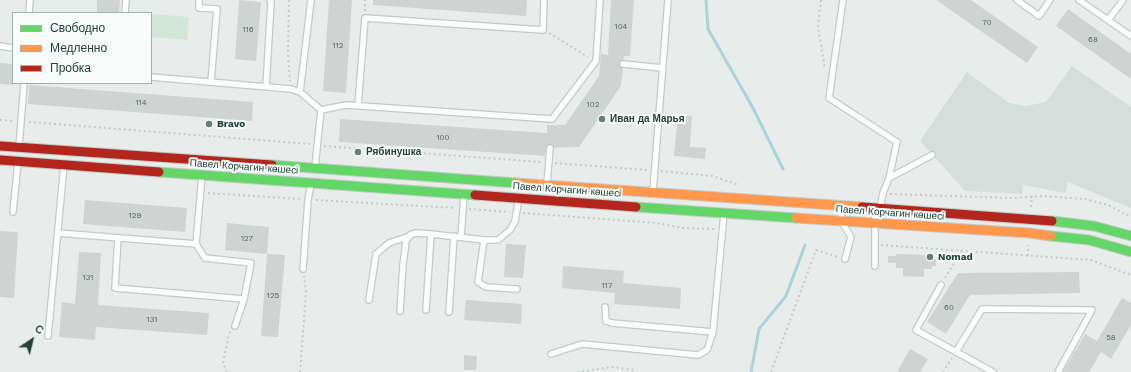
<!DOCTYPE html>
<meta charset="utf-8">
<style>
body{margin:0}
#map{position:relative;width:1131px;height:372px;overflow:hidden;background:#e8edeb;font-family:"Work Sans",sans-serif}
canvas{display:block}
.legend{position:absolute;left:12px;top:12px;width:140px;height:72px;box-sizing:border-box;background:#f7fbf9;border:1px solid #a3b1ad;margin:0;padding:5px 7px;list-style:none;font-size:12px;color:#24423a}
.legend li{display:flex;align-items:center;gap:8px;height:20px}
.legend b{width:20px;border:1px solid #a3b1ad}
.north{position:absolute;left:12px;top:320px;width:40px;height:40px;-webkit-text-stroke:3px #f7fbf9;paint-order:stroke;rotate:35deg;font-size:11px;font-weight:700;line-height:16px;text-align:center;color:#24423a}
.north::after{content:'';display:block;margin:auto;width:14px;height:18px;background:#24423a;clip-path:polygon(50% 0,100% 100%,50% 72%,0 100%)}
</style>
<div id="map">
<canvas width="1131" height="372"></canvas>
<ul class="legend">
<li><b style="height:5px;background:#63d668"></b>Свободно</li>
<li><b style="height:5px;background:#ff974d"></b>Медленно</li>
<li><b style="height:5px;background:#b3261e"></b>Пробка</li>
</ul>
<div class="north">С</div>
</div>
<script>
const ctx = document.querySelector('canvas').getContext('2d');
ctx.lineJoin = 'round';
function fillPath(path, color) { ctx.fillStyle = color; ctx.fill(path, 'evenodd'); }
function stroke(path, color, width, dash) { ctx.strokeStyle = color; ctx.lineWidth = width; ctx.lineCap = dash ? 'butt' : 'round'; ctx.setLineDash(dash || []); ctx.stroke(path); }
function label(font, color, halo, rows, align = 'center') {
  ctx.font = font + ' "Work Sans",sans-serif'; ctx.lineWidth = 4; ctx.setLineDash([]); ctx.textBaseline = 'middle'; ctx.strokeStyle = halo; ctx.fillStyle = color; for (const [text, x, y, turn = 0] of rows) {
    ctx.save(); ctx.translate(x, y); ctx.rotate((+turn || 0) * Math.PI / 180); ctx.textAlign = isNaN(turn) ? turn : align; if (halo) ctx.strokeText(text, 0, 0); ctx.fillText(text, 0, 0); ctx.restore();
  }
}
fillPath(new Path2D(`
 M1072,66l59,41v101l-63,-26 -3,11 -42,-8 -1,9 -57,-3 -45,-50 47,-69 42,31 17,3 20,-4z`), '#d6dedb');
fillPath(new Path2D(`
 M151,14l38,3 -2,23 -36,-3z`), '#d1e6d8');
stroke(new Path2D(`
 M706,0l2,29 45,79 30,61
 M751,372l8,-43 27,-33 19,-51`), '#a9d4db', 3);
fillPath(new Path2D(`
 M97,0h23l-1,13h-22z
 M239,0l22,2 -5,59 -21,-2z
 M329,0h23l-6,93 -23,-2z
 M373,0h154l-1,16 -153,-11z
 M611,0h23l-4,56h-6l-3,30 -42,61 -33,1 -1,8 -206,-14 1,-23 207,14v-8h18l34,-49 2,-22 7,1z
 M936,0h35l67,47 -11,16z
 M1068,9l63,45v25l-75,-53z
 M0,63l13,1 1,21 -14,-1z
 M29,85l224,17 -1,19 -224,-17z
 M678,115l14,1 -2,31 16,1 -1,11 -31,-3z
 M85,200l102,8 -2,24 -102,-8z
 M227,223l42,4 -2,27 -42,-4z
 M0,231l18,1 -4,66 -14,-1z
 M506,244l20,1 -3,33 -19,-1z
 M79,252l22,1 -3,52 111,8 -2,22 -111,-8 -1,13 -36,-3 3,-35 13,2z
 M267,254l18,1 -7,82 -17,-1z
 M896,254l36,1v4h4v7h-4v3h-8v8l-21,-1v-8h-7v-5h-8v-7h8z
 M563,266l61,5 -1,12 58,5 -1,21 -66,-5 1,-11 -53,-5z
 M1079,272l1,21 -110,2 -24,39 -19,-12 31,-49z
 M1122,298l9,5v22l-20,34 -10,-7 -12,20h-26l22,-38 12,7z
 M466,300l56,4 -1,20 -57,-4z
 M910,349l18,10 -8,13h-23z
 M464,355l13,1 -1,14h-12z`), '#cfd4d2');
const lane = new Path2D(`
 M199,0v8l18,1 -6,73
 M843,0l-14,98 68,44 -8,36 -6,15 -3,15
 M1017,0l22,16 11,-16
 M1079,0l52,36
 M29,13l1,-13
 M125,13l1,-13
 M1108,20l15,-20
 M0,46l13,2
 M623,64l39,4
 M151,77l140,12 9,3 21,18 25,-5 206,14 44,-58 4,-61
 M266,87l5,-85 -1,-2
 M300,92l11,-92
 M358,105l7,-87 178,12 1,-30
 M19,147l5,-64
 M315,167l6,-57
 M889,178l43,-23
 M547,183l3,-35
 M653,191l15,-191
 M842,206l-1,15 10,16 -6,22
 M875,208v58
 M13,212l5,-50
 M58,233l138,11 9,14 46,5 -7,36 -9,27
 M461,237l3,-42
 M118,238l-3,50 129,11
 M484,240l-6,42 8,5 31,2
 M196,244l6,-68
 M303,269l5,-69 3,-17
 M941,285l-25,45 77,42
 M369,300l7,-46 13,-11 21,-7
 M605,307l1,14 6,2 101,9
 M426,310l5,-76
 M400,311l3,-46 3,-24 4,-6 5,-2 16,1 53,6h14l12,-10 5,-9 4,-23
 M449,312l5,-76
 M48,336l16,-171
 M956,352l26,-43 110,1 -34,62
 M551,354l31,-10 116,11 9,-5 6,-18 11,-119`);
const fast = new Path2D(`
 M272,165l244,18
 M159,172l316,23
 M636,207l160,11
 M1052,221l42,5 37,10
 M1051,236l38,4 42,12`);
const slow = new Path2D(`
 M516,183l346,24
 M796,218l233,15 22,3`);
const jam = new Path2D(`
 M0,146l272,19
 M0,160l159,12
 M475,195l161,12
 M862,207l190,14`);
stroke(lane, '#c5cac8', 8);
stroke(fast, '#c3cbc8', 11);
stroke(slow, '#c3cbc8', 11);
stroke(jam, '#c3cbc8', 11);
stroke(new Path2D(`
 M289,0l-1,55 2,26
 M821,0l-3,27 7,42
 M365,11v-11
 M549,33l39,24
 M0,120l13,1
 M29,122l281,22
 M324,146l217,16
 M555,163l92,7
 M661,171l51,5 27,9
 M208,193l93,6
 M890,194l121,4 32,-2 42,3 23,6 23,12
 M316,200l139,8
 M1031,207l1,-11
 M469,209l40,3
 M523,213l134,10 25,5 34,1
 M881,245l210,15 40,15
 M1028,256v-11
 M945,278l16,-26
 M227,372l-4,-9 6,-29 2,-3
 M300,372l6,-80 -2,-16
 M577,372l35,-5 21,3 3,2
 M771,372l45,-122 22,7
 M943,372l9,-14`), '#c3ccca', 2, [2, 3]);
stroke(lane, '#fcfcfc', 5.5);
stroke(fast, '#63d668', 9);
stroke(slow, '#ff974d', 9);
stroke(jam, '#b3261e', 9);
for (const [x, y, r, color] of [
 [602,119,4,"#697e78"],
 [209,124,4,"#697e78"],
 [358,152,4,"#697e78"],
 [930,257,4,"#697e78"]
]) { const dot = new Path2D(); dot.arc(x, y, r, 0, 2 * Math.PI); ctx.fillStyle = color; ctx.fill(dot); stroke(dot, '#f7fbf9', 1.5); }
label('8px', '#506761', null, [
 ["70",987,23],
 ["104",621,27],
 ["116",248,30],
 ["68",1093,40],
 ["112",338,46],
 ["114",141,103],
 ["102",593,105],
 ["100",443,138],
 ["129",135,216],
 ["127",247,239],
 ["131",88,278],
 ["117",607,286],
 ["125",273,296],
 ["60",949,308],
 ["131",152,320],
 ["58",1111,338]
]);
label('bold 10px', '#24423a', '#f7fbf9', [
 ["Иван да Марья",610,119],
 ["Bravo",217,124],
 ["Рябинушка",366,152],
 ["Nomad",938,257]
], 'left');
label('10px', '#24423a', '#f7fbf9', [
 ["Павел Корчагин көшесі",244,167,4],
 ["Павел Корчагин көшесі",567,190,4],
 ["Павел Корчагин көшесі",890,213,4]
]);
</script>
